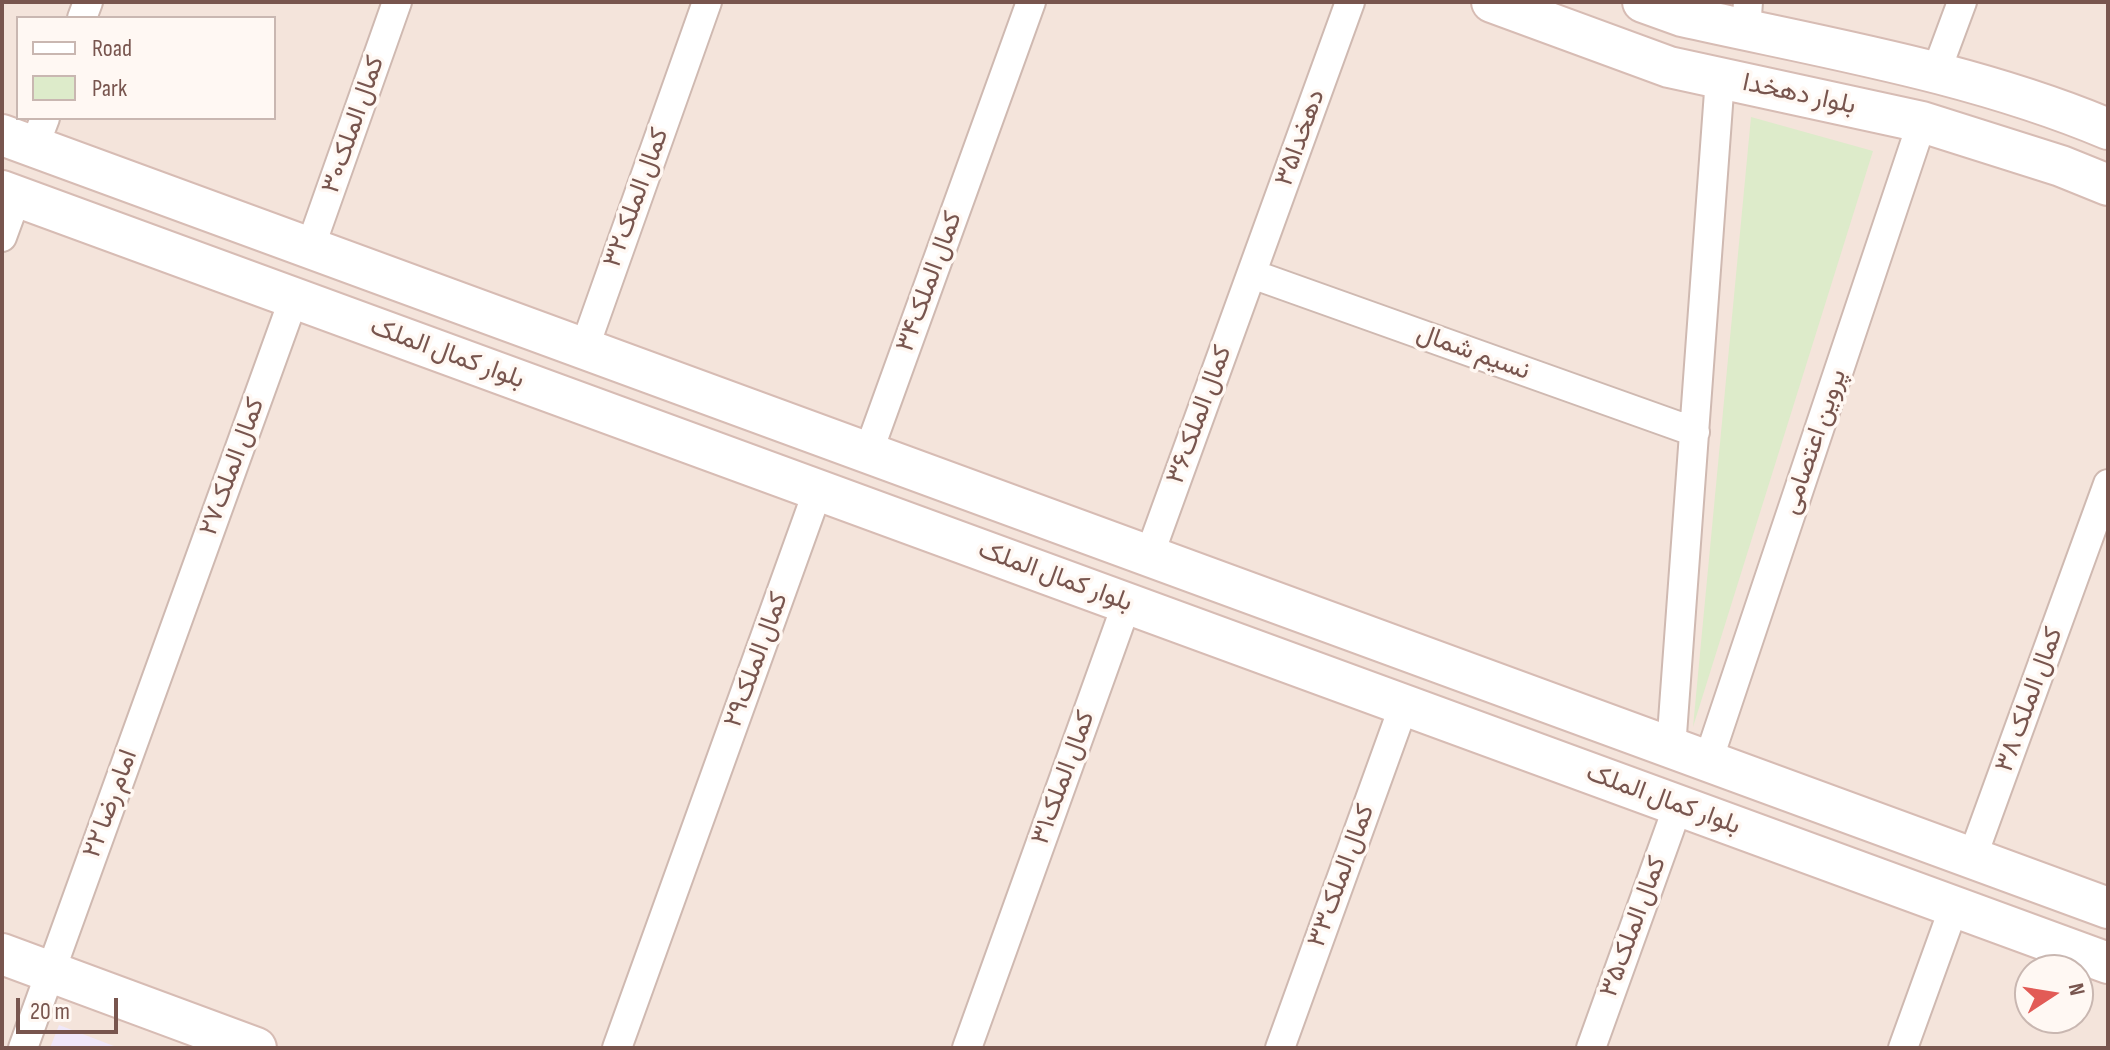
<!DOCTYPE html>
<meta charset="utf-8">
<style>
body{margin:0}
#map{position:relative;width:2110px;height:1050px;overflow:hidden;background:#fcf3ec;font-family:"Sofia Sans Condensed",sans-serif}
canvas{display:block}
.frame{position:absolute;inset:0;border:4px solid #78554e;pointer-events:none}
.legend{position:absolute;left:16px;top:16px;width:260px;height:104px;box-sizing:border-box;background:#fff8f3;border:2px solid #c9b7b1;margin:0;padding:10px 14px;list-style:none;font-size:24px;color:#78554e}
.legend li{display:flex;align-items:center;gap:16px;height:40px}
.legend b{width:40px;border:2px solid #c9b7b1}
.north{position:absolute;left:2014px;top:954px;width:80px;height:80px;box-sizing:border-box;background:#fff8f3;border:2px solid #c9b7b1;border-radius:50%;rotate:78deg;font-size:22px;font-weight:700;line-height:32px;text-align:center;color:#78554e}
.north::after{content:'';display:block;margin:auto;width:28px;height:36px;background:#e25b56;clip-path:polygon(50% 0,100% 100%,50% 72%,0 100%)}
.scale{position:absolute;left:16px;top:998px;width:102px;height:36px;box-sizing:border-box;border:4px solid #78554e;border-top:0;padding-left:10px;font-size:24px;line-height:28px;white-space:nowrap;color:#78554e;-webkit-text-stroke:6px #fff8f3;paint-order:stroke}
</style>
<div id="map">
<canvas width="2110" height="1050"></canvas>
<div class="frame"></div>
<ul class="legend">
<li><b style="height:10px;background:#fff"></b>Road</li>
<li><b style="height:22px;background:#ddebca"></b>Park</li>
</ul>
<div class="north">N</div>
<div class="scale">20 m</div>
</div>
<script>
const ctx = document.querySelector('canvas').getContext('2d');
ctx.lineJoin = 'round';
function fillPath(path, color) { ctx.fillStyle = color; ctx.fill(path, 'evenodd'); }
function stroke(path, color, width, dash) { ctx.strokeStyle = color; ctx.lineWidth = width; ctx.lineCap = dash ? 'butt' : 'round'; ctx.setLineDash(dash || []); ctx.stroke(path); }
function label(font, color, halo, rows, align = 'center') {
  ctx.font = font + ' "Sofia Sans Condensed",Vazirmatn,sans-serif'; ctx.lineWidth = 7; ctx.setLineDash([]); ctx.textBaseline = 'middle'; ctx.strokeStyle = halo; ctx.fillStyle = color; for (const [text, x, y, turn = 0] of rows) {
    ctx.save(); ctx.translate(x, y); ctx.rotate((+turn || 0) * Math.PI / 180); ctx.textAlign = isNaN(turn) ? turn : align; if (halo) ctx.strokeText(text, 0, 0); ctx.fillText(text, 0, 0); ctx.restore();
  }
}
fillPath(new Path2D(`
 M2,2h2106v1046h-2106zM18,18h256v100h-256zM2030,970h48v48h-48z`), '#f4e4db');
fillPath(new Path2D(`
 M59,1025l60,23h-69z`), '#f0e8f9');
fillPath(new Path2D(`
 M1751,117l122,34 -180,576z`), '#ddebca');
const street = new Path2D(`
 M82,18l6,-16
 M1746,30l2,-28
 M1936,72l26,-70
 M34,147l11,-29
 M2,237l15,-41
 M310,248l87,-246
 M1252,274l443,158
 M584,349l123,-347
 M868,453l163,-451
 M1149,556l201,-554
 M1671,748l49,-670
 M1708,761l214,-639
 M1972,858l136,-374
 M23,1048l271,-750
 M617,1048l201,-558
 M967,1048l160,-445
 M1280,1048l124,-343
 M1591,1048l87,-242
 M1903,1048l51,-141`);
const secondary = new Path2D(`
 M1492,2l177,65 253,55 139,44 47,19
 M1643,2l39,14c143,32 290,56 426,113
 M2,135l2106,773
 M2,191l2106,772
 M2,954l254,94`);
stroke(street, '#cfb9b1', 32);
stroke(secondary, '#d7bcb4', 44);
stroke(street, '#fff', 28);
stroke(secondary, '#fff', 40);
label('26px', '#78554e', '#fff8f3', [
 ["بلوار دهخدا",1799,95,12],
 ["کمال الملک۳۰",354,125,-71],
 ["دهخدا۳۵",1301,138,-70],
 ["کمال الملک۳۲",637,198,-70],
 ["کمال الملک۳۴",930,282,-70],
 ["نسیم شمال",1473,353,20],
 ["بلوار کمال الملک",447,354,20],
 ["کمال الملک۳۶",1200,415,-70],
 ["پروین اعتصامی",1815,442,-71],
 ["کمال الملک۲۷",233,467,-70],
 ["بلوار کمال الملک",1055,577,20],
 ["کمال الملک۲۹",757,660,-70],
 ["کمال الملک ۳۸",2030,700,-70],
 ["کمال الملک۳۱",1064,778,-70],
 ["بلوار کمال الملک",1663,800,20],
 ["امام رضا ۲۲",111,804,-70],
 ["کمال الملک۳۳",1342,876,-70],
 ["کمال الملک۳۵",1634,927,-70]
]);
</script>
